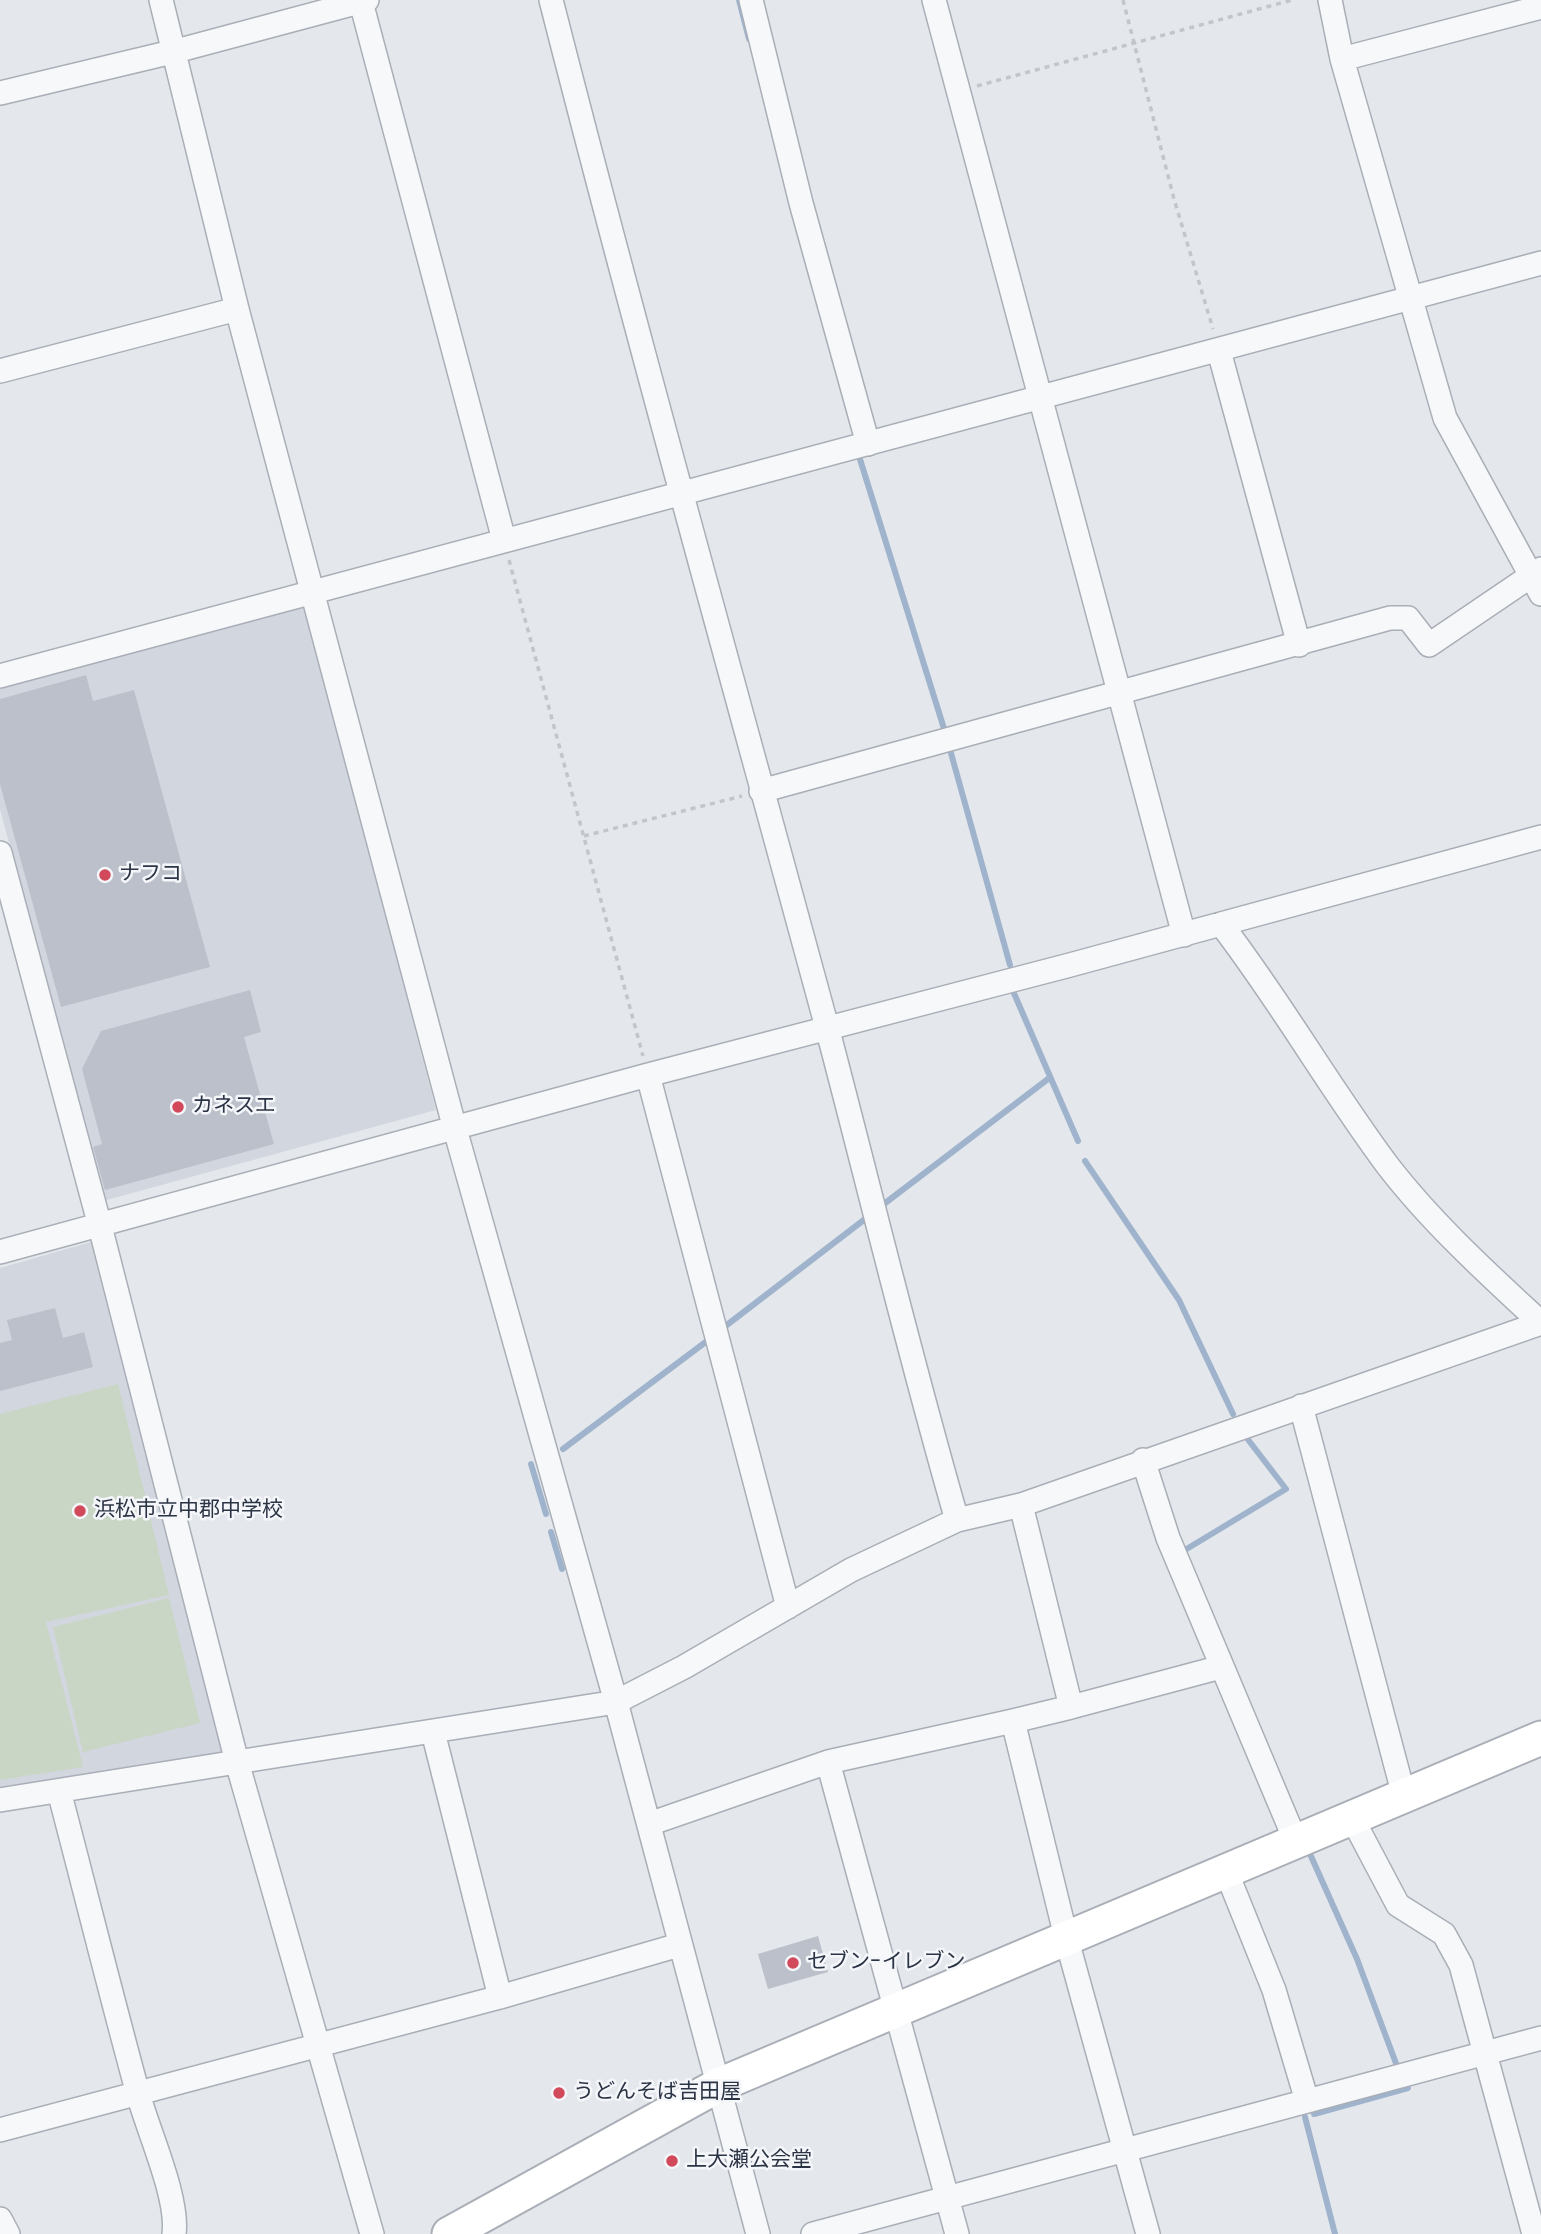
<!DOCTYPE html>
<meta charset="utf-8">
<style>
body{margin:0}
canvas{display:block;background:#e4e7ec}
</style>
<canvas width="1541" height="2234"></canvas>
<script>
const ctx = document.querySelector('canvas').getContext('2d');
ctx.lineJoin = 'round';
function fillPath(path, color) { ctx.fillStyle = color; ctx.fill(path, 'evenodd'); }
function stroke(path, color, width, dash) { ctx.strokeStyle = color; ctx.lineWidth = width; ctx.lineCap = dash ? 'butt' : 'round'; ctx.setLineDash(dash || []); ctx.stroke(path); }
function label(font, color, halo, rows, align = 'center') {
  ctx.font = font + ' Poppins,"Noto Sans JP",sans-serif'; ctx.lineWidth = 5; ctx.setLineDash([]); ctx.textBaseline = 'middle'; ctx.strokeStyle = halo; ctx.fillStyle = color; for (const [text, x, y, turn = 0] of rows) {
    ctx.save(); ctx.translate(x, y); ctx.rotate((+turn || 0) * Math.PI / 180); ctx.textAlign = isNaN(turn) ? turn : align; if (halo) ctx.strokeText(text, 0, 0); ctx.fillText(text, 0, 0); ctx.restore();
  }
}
fillPath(new Path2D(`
 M298,604l8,5 130,501 -333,91 -103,-392v-123z
 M91,1242l131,512 -222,35v-521z`), '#d2d6de');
fillPath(new Path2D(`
 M118,1384l51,211 -123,27 37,145 -83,13v-366z
 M169,1598l31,125 -117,29 -30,-125z`), '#c9d6c5');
stroke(new Path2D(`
 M739,0l10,39
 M859,456l87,279
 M949,746l61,219
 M1013,991l65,150
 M1085,1161l94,139 54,114
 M880,1207l168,-128
 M719,1331l150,-115
 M563,1449l148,-111
 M531,1464l15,50
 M551,1532l11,37
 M1180,1553l106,-64 -43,-56
 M1310,1854l47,105 40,107
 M1314,2114l94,-26
 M1305,2117l30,117`), '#9fb4cc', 6);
fillPath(new Path2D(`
 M86,675l7,26 41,-11 76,277 -149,40 -61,-223v-85z
 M250,990l11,42 -17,5 30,107 -169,46 -12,-43 9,-3 -20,-75 19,-38z
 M55,1308l8,30 21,-6 9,35 -93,24v-48l12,-3 -5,-20z
 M818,1936l10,36 -60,17 -10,-35z`), '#bbc0ca');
const street = new Path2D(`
 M161,0l76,309 218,820 161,573 142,532
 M551,0c88,345 184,688 277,1031 43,163 82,327 129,489l64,-15 50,202 -58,14 53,216 82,297
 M751,0l50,203 67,241
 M934,0l250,935
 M1330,0l12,59 103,359 96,176
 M361,2l143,538
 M1342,59l199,-52
 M0,93l176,-42 191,-51
 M1219,351l80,294
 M0,371l237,-62
 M0,676l1541,-413
 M761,791l629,-173h18l21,27 112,-76
 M0,853l100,373 137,536 -237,38
 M1221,924c60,78 108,163 167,242 44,57 100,108 153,157
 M648,1075l140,532
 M0,1252l648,-177 422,-110 471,-128
 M1301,1406l103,390
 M1143,1460l25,78 128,304
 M1021,1505l520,-182
 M1071,1707l150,-40
 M433,1732l67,265
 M828,1762l129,472
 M59,1791c26,99 51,200 78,299 10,39 42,107 37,144
 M1352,1818l46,87 46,29 17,31 73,269
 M649,1824l179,-62 185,-41
 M1226,1871l48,119 33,111
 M0,2130l500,-133 179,-52
 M0,2219l8,15
 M372,2234l-135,-472 379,-60 68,-35 167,-97 106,-50
 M813,2234l728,-196`);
const secondary = new Path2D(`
 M449,2234l270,-149 822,-347`);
stroke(street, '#a9aeb7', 26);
stroke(secondary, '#a9aeb7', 37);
stroke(new Path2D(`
 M1123,0l51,199 39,130
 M977,86l315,-86
 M509,560l134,496
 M584,836l158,-40`), '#c2c5cb', 3.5, [5, 5]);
stroke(street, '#f7f8fa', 23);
stroke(secondary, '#fff', 33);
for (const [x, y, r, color] of [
 [105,875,7,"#d1495b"],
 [178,1107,7,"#d1495b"],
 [80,1511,7,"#d1495b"],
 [793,1963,7,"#d1495b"],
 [559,2093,7,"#d1495b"],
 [672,2161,7,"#d1495b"]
]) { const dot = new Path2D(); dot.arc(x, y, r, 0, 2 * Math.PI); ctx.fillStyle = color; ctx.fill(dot); stroke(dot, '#f4f6f9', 2.5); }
label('21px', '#2b3445', '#f4f6f9', [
 ["ナフコ",119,875],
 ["カネスエ",192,1107],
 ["浜松市立中郡中学校",94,1511],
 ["セブン-イレブン",807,1963],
 ["うどんそば吉田屋",573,2093],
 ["上大瀬公会堂",686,2161]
], 'left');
</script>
